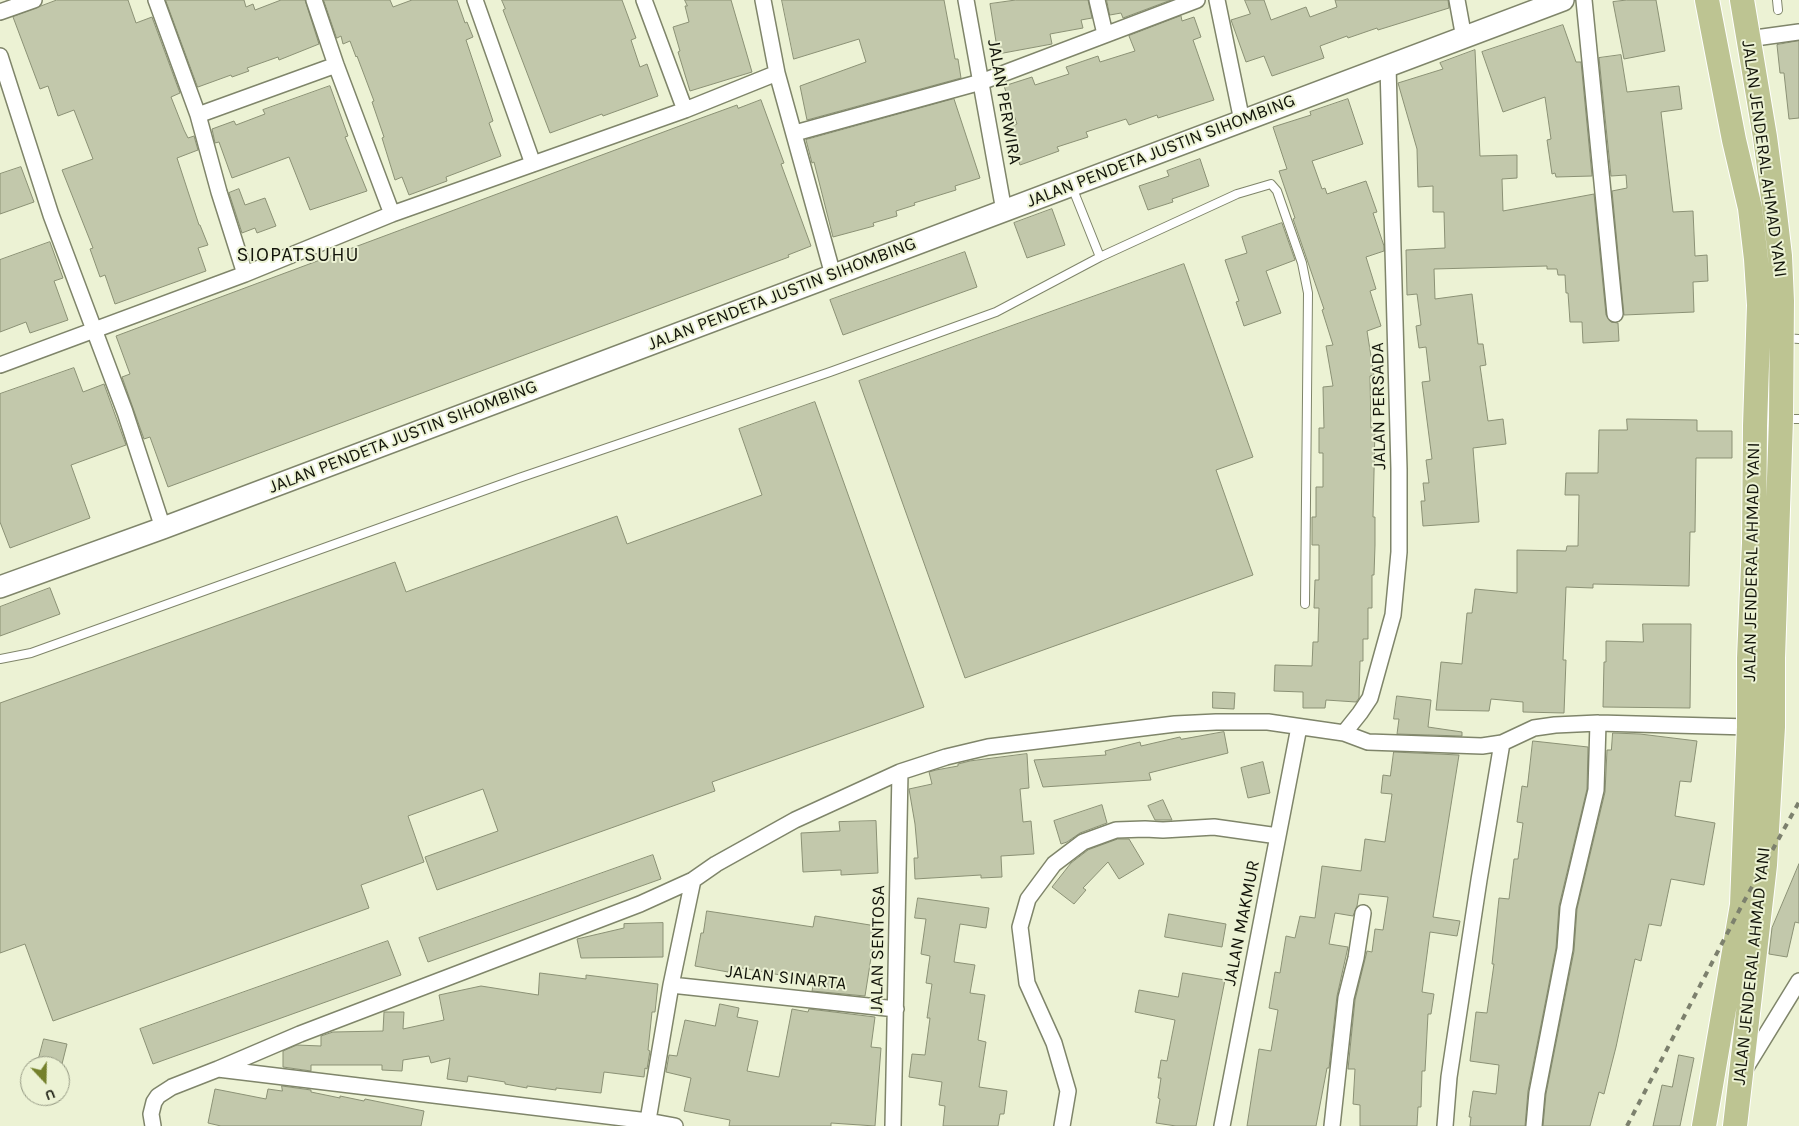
<!DOCTYPE html>
<style>
body{margin:0}
#map{position:relative;width:1799px;height:1126px;overflow:hidden;background:#ecf2d4;font-family:Karla,sans-serif}
canvas{display:block}
.north{position:absolute;left:20px;top:1056px;width:50px;height:50px;box-sizing:border-box;background:#ecf2d4;border:1px solid #959983;border-radius:50%;rotate:159deg;font-size:14px;font-weight:700;line-height:20px;text-align:center;color:#12140a}
.north::after{content:'';display:block;margin:auto;width:18px;height:22px;background:#74802c;clip-path:polygon(50% 0,100% 100%,50% 72%,0 100%)}
</style>
<div id="map">
<canvas width="1799" height="1126"></canvas>
<div class="north">U</div>
</div>
<script>
const ctx = document.querySelector('canvas').getContext('2d');
ctx.lineJoin = 'round';
function fillPath(path, color) { ctx.fillStyle = color; ctx.fill(path, 'evenodd'); }
function stroke(path, color, width, dash) { ctx.strokeStyle = color; ctx.lineWidth = width; ctx.lineCap = dash ? 'butt' : 'round'; ctx.setLineDash(dash || []); ctx.stroke(path); }
function label(font, color, halo, rows, align = 'center') {
  ctx.font = font + ' Karla,sans-serif'; ctx.lineWidth = 4; ctx.setLineDash([]); ctx.textBaseline = 'middle'; ctx.strokeStyle = halo; ctx.fillStyle = color; for (const [text, x, y, turn = 0] of rows) {
    ctx.save(); ctx.translate(x, y); ctx.rotate((+turn || 0) * Math.PI / 180); ctx.textAlign = isNaN(turn) ? turn : align; if (halo) ctx.strokeText(text, 0, 0); ctx.fillText(text, 0, 0); ctx.restore();
  }
}
const building = new Path2D(`
 M57,0h71l8,23 16,-6 28,76 -9,4 13,33 4,8 6,-2 4,14 -21,8 22,67h1l8,20 -10,3 8,23 -91,33 -10,-29 -5,2 -10,-28 3,-1 -31,-78 31,-11 -19,-49 -16,6 -10,-30 -8,3 -27,-72z
 M166,0h78l2,7 7,-3 2,6 26,-10h24l14,44 -40,16 -1,-3 -31,11 2,3 -17,6 -1,-2 -33,12z
 M324,0h66l3,7 19,-7h45l8,23 2,-1 6,15 -7,3 27,81 -4,2 12,33 -55,21 1,4 -38,14 -7,-18 -7,3 -13,-42 2,-1 -12,-35 2,-1 -17,-45 -1,1 -6,-16 -7,3 -2,-8 -4,2z
 M502,0h120l14,38 -5,2 9,27 7,-3 11,32 -55,20 -1,-2 -52,19 -47,-123 2,-1z
 M685,0h46l21,72 -62,19 -12,-39 2,-1 -7,-24 16,-5 -4,-16h2z
 M782,0h162l11,59h3l3,19 -154,42 -7,-34 66,-24 -7,-23 -65,20z
 M1016,0h72l4,18 -11,2 2,8 -33,6 2,10 -54,10 -8,-50z
 M1107,0h64l-48,18 -2,-5 -11,2z
 M1245,0h19l7,20 35,-13 4,10 27,-10 -2,-7h113l1,8 -71,22 -1,-2 -29,10 -1,-2 -27,10 4,12 -52,18 -8,-20 -18,6 -15,-42 19,-6z
 M1627,0h29l9,51 -41,8 -11,-57z
 M1181,16l1,5 12,-4 7,20 -8,3 21,60 -56,18 -1,-3 -28,10 -3,-6 -40,13 2,5 -31,10 2,4 -39,14 -13,-37 10,-4 -13,-38 28,-9 3,8 34,-11 -3,-7 32,-11 2,6 35,-11 -6,-15z
 M1563,25l13,37h5l11,114 -36,1 -1,-4 -3,1 -5,-34 4,-1 -6,-42 -42,15 -21,-60z
 M1799,41v77l-10,1 -5,-46h-4l-3,-28z
 M1475,50l5,106 37,-1v23l-15,1 1,32 91,-17 12,121 5,7 7,1 1,18 -36,2 -1,-21h-12l-2,-29h-2l-1,-18h-7l-1,-6h-10v-3l-113,3 1,30 37,-5 6,50h5l3,21 -6,1 8,55 15,-2 3,25 -33,4 6,74 -56,4 -2,-25h4l-2,-18h6l-3,-23 6,-1 -10,-77 8,-1 -4,-34 -7,1 -3,-22 5,-1 -4,-31 -10,1 -1,-45 39,-2 -1,-36h-11v-26l-15,1 -1,-38 -19,-66 45,-14 -3,-6z
 M1621,55l6,37 52,-6 3,23 -21,3 12,100 20,-1 2,45 12,-1 1,26 -15,1 1,30 -70,3 -12,-124 15,-3 -1,-13 -15,1 -12,-118z
 M330,86l18,50 -3,1 22,54 -57,19 -21,-53 -57,21 -13,-36 -4,1 -3,-14 22,-8 2,4 29,-11 -2,-4z
 M954,99l26,79 -25,8 1,4 -42,13 1,2 -19,6 1,5 -24,7 1,3 -41,11 -19,-75 -2,1 -6,-23z
 M1348,99l15,45 -51,17 10,28 3,-1 2,6 39,-13 11,31 -4,1 11,33v5l-18,6 10,32 -6,2 11,35 -14,5 7,44 -4,1 1,52h4l-2,89h2v28l-1,30h-2v33h-4v31h-5v22h-3l-1,37 -3,4 -30,-2 -1,8h-22v-16l-29,-1 1,-26 37,1 1,-24h5l1,-34h-5l1,-28h4v-35h-7v-28h4v-30h7v-34h-4v-25h5l-1,-41 10,-1 -7,-40 7,-1 -11,-35 2,-1 -31,-90 2,-1 -16,-47 8,-2 -14,-42 38,-12 -1,-3z
 M761,100l23,63 -3,1 30,82 -23,9 1,2 -621,230 -18,-50 -6,2 -22,-62 8,-3 -14,-38 577,-215 44,-16 1,3z
 M1200,159l9,27 -37,13 1,3 -25,8 -9,-24 30,-10 -2,-5z
 M21,167l13,35 -34,12v-40z
 M239,189l6,16 20,-7 11,28 -19,7 -2,-5 -13,5 -13,-40z
 M1052,209l13,36 -38,13 -13,-35z
 M1282,223l13,37 -29,11 15,42 -37,13 -8,-24 3,-1 -14,-41 22,-7 -5,-16z
 M50,242l13,36 -9,3 14,39 -38,13 -4,-11 -26,10v-72z
 M965,252l12,35 -134,48 -13,-35z
 M1184,264l69,193 -37,13 37,105 -288,103 -106,-297z
 M74,368l9,24 21,-8 22,61 -55,20 19,53 -80,30 -10,-26v-128z
 M815,402l109,305 -212,75 3,9 -278,99 -12,-33 73,-26 -15,-42 -75,27 16,46 -63,23 8,23 -316,113 -28,-77 -25,9v-250l395,-141 11,30 211,-76 10,28 135,-49 -23,-66z
 M1627,419l70,1v11h35v27h-36l-1,74h-5l-1,54 -96,-2v4l-27,-1 -3,73h3l-2,53 -41,-1v-10l-32,-3 -2,12 -53,-1 5,-48 21,2 5,-51h5l3,-24 42,4v-43l49,1 1,-5h11l1,-51h-14l1,-22h32l1,-43h28z
 M50,588l10,26 -60,22v-29z
 M1643,624h48l-1,84 -87,-1 1,-45h2v-21l37,1z
 M1213,692l22,1 -1,16 -21,-1z
 M1397,696l34,4 -3,27 34,5v4l-65,-2 2,-15h-5z
 M1224,732l4,21 -79,20 2,7 -108,7 -9,-27 72,-5 -1,-4 35,-9 1,4 39,-9 1,2z
 M1613,733l27,1 57,7 -6,41 -11,-1 -5,35 40,7 -11,62 -33,-6 -10,47 -12,-2 -8,37 -6,-2 -19,88 -12,47 -5,-2 -9,34h-47l3,-32 28,-143 3,-42 28,-117 2,-42h4z
 M1533,741l55,6 -1,42 -28,117 -3,42 -28,143 -3,35h-55l1,-9h-2l4,-26 23,3 3,-29 -29,-4 6,-49 11,1 7,-49h-2l7,-66 10,1 5,-40h4l5,-36 -6,-1 5,-36 5,1z
 M1394,752l65,3 -26,162 27,4 -3,15 -27,-4 -8,60 12,2 -3,20h-3l-3,57h-3l-1,36h-3l-1,19h-57v-21l-7,-1 2,-35h-7l7,-69 12,-49 5,1 3,-23 8,1 5,-33 -29,-3 -2,12 -4,10 -18,-3 -6,31 19,3 -11,49 -8,72h-2l-11,58h-69l12,-77 12,2 7,-41 -9,-2 6,-36 5,1 6,-37 9,2 5,-22 15,2 7,-52 39,5 4,-32 20,3 7,-48 -11,-1 2,-18 7,1z
 M1027,754l2,34 -9,1 3,33 8,-1 3,33 -33,2 1,21 -21,1v-3l-66,4 -1,-21h4l-3,-34 -6,-35 23,-5 -3,-12 7,-2 22,-4v-2l12,-3z
 M1263,762l7,31 -22,5 -7,-30z
 M1163,800l9,20h-17l-7,-14z
 M1102,805l5,18 -27,10 -13,9 -6,2 -7,-23z
 M876,821l2,52 -37,2v-5l-38,2 -2,-39 39,-2 -1,-9z
 M1118,839h11l15,25 -25,15 -11,-17 -25,26 3,2 -12,14 -22,-17 19,-24 17,-13z
 M653,855l8,24 -233,83 -9,-24z
 M1799,864v59l-4,-1 -8,35 -18,-3 3,-26z
 M918,898l71,10 -3,20 -26,-4 -6,38 21,3 -5,28 15,2 -7,45 8,2 -7,45 28,4 -3,23h-4l-2,12h-55l2,-20 -6,-1 3,-23 -33,-5 3,-23 13,1 5,-37h-3l5,-34 -6,-1 4,-27 -9,-2 5,-35 -11,-1z
 M707,911l106,16 2,-11 61,10 -11,70 -53,-5 2,-10 -84,-15 -2,6 -33,-6 6,-33h2z
 M1169,914l57,10 -4,23 -57,-10z
 M663,923v34l-82,1 -4,-19 47,-11v-4z
 M388,941l13,34 -248,89 -13,-35z
 M540,973l46,6v-4l72,9 -3,28h-3l-4,38 2,1 -3,18 -2,-1 -1,9 -40,-5 -3,21 -45,-5v2l-29,-4v2l-22,-4v-2l-37,-6 -1,6 -20,-3 3,-21 -19,5 -2,-7 -26,4 -1,11 -20,-1v-5h-71v6l-28,-4v-16l14,-6 24,1v-10l12,-4 50,-1 1,-19h20l-1,17 41,-9 -5,-25 42,-9 57,9z
 M1183,973l42,7 -29,146h-20l-20,-3 4,-24 -2,-1 3,-20h-3l3,-18 6,1 8,-41 -40,-8 4,-22 39,7z
 M720,1004l19,4 -2,9 21,4 -11,50 32,6 13,-68 16,3 1,-3 66,8 -4,30 10,1 -6,78 -44,-3v3h-102l1,-6 -46,-9 7,-33 -25,-6 3,-17 8,1 8,-36 30,6z
 M44,1039l23,5 -5,20 -23,-6z
 M1679,1055l15,3 -14,68h-27l9,-41 10,2z
 M282,1086l29,4v2l29,6v-2l24,5 1,-2 59,12 -3,15h-200l-13,-3 7,-34 51,10 2,-10 14,2z`);
fillPath(building, '#c2c8ab');
stroke(building, '#8b9175', 1);
const lane = new Path2D(`
 M1777,0l1,10
 M1072,187l28,70 137,-63 34,-10 6,7 25,72 6,30 -3,311
 M1784,338l15,1
 M1784,419h15
 M0,659l31,-6 488,-175 311,-106 166,-60 104,-55`);
const street = new Path2D(`
 M156,0l42,115 21,77 26,82
 M314,0l22,65 56,149
 M475,0l58,164
 M644,0l41,110
 M763,0l14,73 56,202
 M966,0l38,211
 M1097,0l8,34
 M1217,0l25,121
 M1457,0l7,38
 M1584,0l31,314
 M0,12l34,-12
 M1748,39l51,-7
 M0,56l51,159 74,197 38,116
 M198,115l138,-50
 M795,133l186,-51 216,-82
 M0,365l245,-91 147,-60 293,-104 92,-37
 M1344,733l16,-20 10,-15 23,-83 6,-63v-83l-11,-403
 M671,985l225,24
 M218,1069l430,52 27,5
 M1745,1069l54,-88
 M153,1126l-2,-12 3,-12 4,-6 14,-9 46,-18 82,-35 340,-130 53,-24 23,-16 79,-44 105,-48 46,-15 42,-10 187,-23 41,-2h52l76,11 24,9 114,4 20,-3 32,-15 21,-3 43,-2 151,4
 M647,1126l24,-141 22,-105
 M893,1126l7,-354
 M1062,1126l6,-35 -14,-48 -27,-60 -7,-56 8,-28 26,-35 29,-22 33,-12 29,-1 18,1 51,-3 64,9
 M1222,1126l77,-399
 M1332,1126l14,-128 10,-40 7,-45
 M1445,1126l4,-49 30,-197 23,-137
 M1534,1126l3,-33 28,-144 3,-41 28,-118 2,-67`);
const secondary = new Path2D(`
 M0,587l163,-59 1400,-528`);
const primary = new Path2D(`
 M1704,1126l38,-221 7,-178v-69l5,-115 1,-117 4,-121 -3,-46 -6,-51 -16,-68 -27,-140
 M1735,1126l30,-261 8,-138v-69l8,-239 1,-118 -2,-45 -6,-51 -9,-68 -23,-137`);
stroke(lane, '#7f856a', 10);
stroke(street, '#7f856a', 18);
stroke(secondary, '#7f856a', 24);
stroke(primary, '#fff', 26);
stroke(lane, '#fff', 8);
stroke(street, '#fff', 15);
stroke(secondary, '#fff', 21);
stroke(primary, '#bdc492', 24);
stroke(new Path2D(`
 M1627,1126l115,-221 57,-103`), '#7c806d', 4, [6, 6]);
label('18px', '#12140a', '#ecf2d4', [
 ["JALAN PERWIRA",1004,102,80],
 ["JALAN PENDETA JUSTIN SIHOMBING",1161,151,-21],
 ["JALAN JENDERAL AHMAD YANI",1764,159,82],
 ["JALAN PENDETA JUSTIN SIHOMBING",782,294,-21],
 ["JALAN PERSADA",1379,406,-91],
 ["JALAN PENDETA JUSTIN SIHOMBING",403,437,-21],
 ["JALAN JENDERAL AHMAD YANI",1752,562,-89],
 ["JALAN MAKMUR",1242,923,-79],
 ["JALAN SENTOSA",878,949,-89],
 ["JALAN JENDERAL AHMAD YANI",1752,966,-84],
 ["JALAN SINARTA",786,978,6]
]);
ctx.letterSpacing = '1px';
label('20px', '#12140a', '#ecf2d4', [
 ["SIOPATSUHU",298,255]
]);
ctx.letterSpacing = '0px';
</script>
